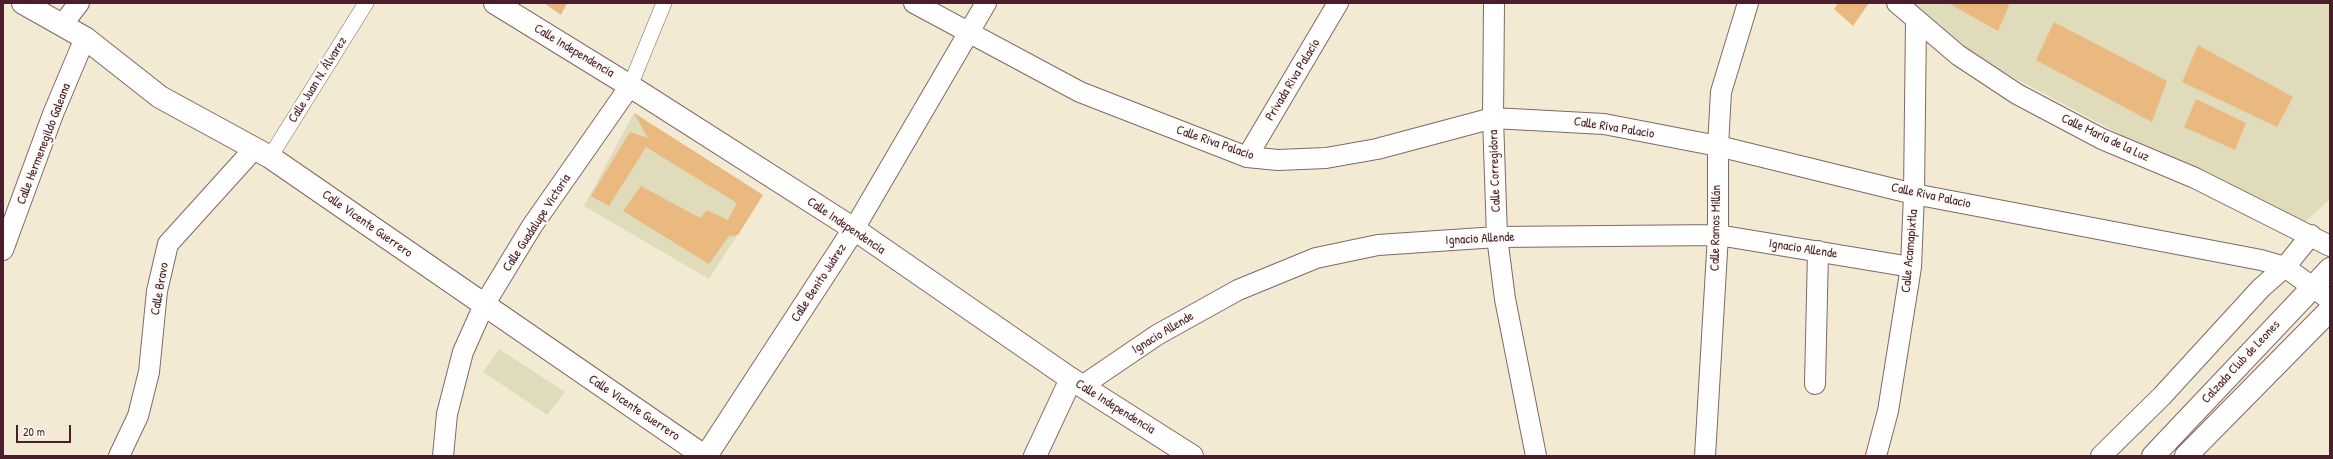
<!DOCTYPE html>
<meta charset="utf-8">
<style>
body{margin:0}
#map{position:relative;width:2333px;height:459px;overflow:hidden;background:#f2ead3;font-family:"Patrick Hand",sans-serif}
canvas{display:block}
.frame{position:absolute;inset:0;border:4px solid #4a1f2b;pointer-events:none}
.scale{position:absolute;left:16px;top:425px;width:55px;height:18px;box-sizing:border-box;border:2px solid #4a1f2b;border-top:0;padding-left:5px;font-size:12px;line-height:14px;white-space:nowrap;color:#4a1f2b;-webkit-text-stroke:3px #fdfcf7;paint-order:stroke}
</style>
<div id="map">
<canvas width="2333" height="459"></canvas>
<div class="frame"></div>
<div class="scale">20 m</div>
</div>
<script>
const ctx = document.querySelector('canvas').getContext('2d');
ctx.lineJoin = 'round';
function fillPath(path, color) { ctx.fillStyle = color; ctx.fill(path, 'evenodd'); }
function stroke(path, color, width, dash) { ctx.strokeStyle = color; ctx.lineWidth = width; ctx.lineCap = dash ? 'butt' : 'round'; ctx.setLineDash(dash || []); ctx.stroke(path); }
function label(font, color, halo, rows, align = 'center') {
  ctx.font = font + ' "Patrick Hand",sans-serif'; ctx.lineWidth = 4; ctx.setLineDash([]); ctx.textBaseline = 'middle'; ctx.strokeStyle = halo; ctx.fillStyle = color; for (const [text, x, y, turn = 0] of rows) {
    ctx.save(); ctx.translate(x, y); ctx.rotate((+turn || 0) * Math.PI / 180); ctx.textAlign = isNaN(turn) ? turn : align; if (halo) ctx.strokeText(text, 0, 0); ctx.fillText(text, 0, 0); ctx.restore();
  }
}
fillPath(new Path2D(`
 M1911,3h419v196l-26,24 -183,-88 -149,-80z
 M634,113l129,82 -54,84 -125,-73z
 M499,349l66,43 -18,23 -64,-43z`), '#e0dcbb');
fillPath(new Path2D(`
 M544,3h23l-6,12z
 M1838,3h31l-16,23 -19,-17z
 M1948,3h62l-12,28z
 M2054,22l113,59 -15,41 -116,-62z
 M2198,45l95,52 -16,30 -95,-45z
 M2196,99l50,24 -11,27 -51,-23z
 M634,113l129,82 -25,40 -9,1 -20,28 -86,-53 18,-25 59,32 7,-8 21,10 9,-17 -91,-56 -37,59 -18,-10 39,-64 18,6z`), '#eab980');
const pedestrian = new Path2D(`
 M630,86l34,-83
 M270,157l96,-154`);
const minor = new Path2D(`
 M914,3l166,89 167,65 31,3 48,-2 51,-9 116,-31 111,6 114,22 196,48 347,66 24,7 45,33
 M1494,3l-1,115 4,119 8,62 31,157
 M1897,3l61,52 59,39 85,45 93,39 135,68
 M62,25l17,-22
 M1247,157l91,-154
 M854,229l132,-226
 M3,250l50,-136 32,-76
 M1815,384l3,-133
 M1082,386l75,-51 81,-45 78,-32 62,-13 119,-8 221,-2 193,32
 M119,456l19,-40 11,-44 8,-81 11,-47 86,-95
 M443,456l4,-42 16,-62 21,-47 48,-79 98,-140
 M1705,456l13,-221v-89l3,-54 27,-89
 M1876,456l12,-45 23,-144 3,-73 2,-174
 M2101,456l61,-60 99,-108 24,-21 26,-32`);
const tertiary = new Path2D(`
 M706,456l148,-227
 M1035,456l36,-77`);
const secondary = new Path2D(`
 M23,3l62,35 75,59 110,60 434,299
 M495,3l135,83 224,143 217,150 121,77
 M2153,456l177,-187
 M2186,456l144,-146`);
stroke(pedestrian, '#856666', 16);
stroke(minor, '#856666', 22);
stroke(tertiary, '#856666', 24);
stroke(secondary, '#856666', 24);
stroke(pedestrian, '#fff', 15);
stroke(minor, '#fff', 20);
stroke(tertiary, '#fff', 22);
stroke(secondary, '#fff', 22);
label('13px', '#4a1f2b', '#fdfcf7', [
 ["Calle Independencia",574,51,31],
 ["Calle Juan N. Álvarez",318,80,-58],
 ["Privada Riva Palacio",1293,80,-59],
 ["Calle Riva Palacio",1614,128,9],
 ["Calle María de la Luz",2105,138,25],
 ["Calle Riva Palacio",1215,143,19],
 ["Calle Hermenegildo Galeana",44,144,-69],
 ["Calle Corregidora",1495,171,-92],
 ["Calle Riva Palacio",1931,196,12],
 ["Calle Guadalupe Victoria",537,223,-57],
 ["Calle Vicente Guerrero",367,224,35],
 ["Calle Independencia",846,226,34],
 ["Calle Ramos Millán",1716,228,-89],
 ["Ignacio Allende",1480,239,-3],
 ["Ignacio Allende",1803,249,9],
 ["Calle Acamapixtla",1910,251,-85],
 ["Calle Benito Juárez",819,283,-57],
 ["Calle Bravo",160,289,-80],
 ["Ignacio Allende",1163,333,-31],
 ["Calzada Club de Leones",2241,362,-47],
 ["Calle Independencia",1115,407,32],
 ["Calle Vicente Guerrero",634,408,34]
]);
</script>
